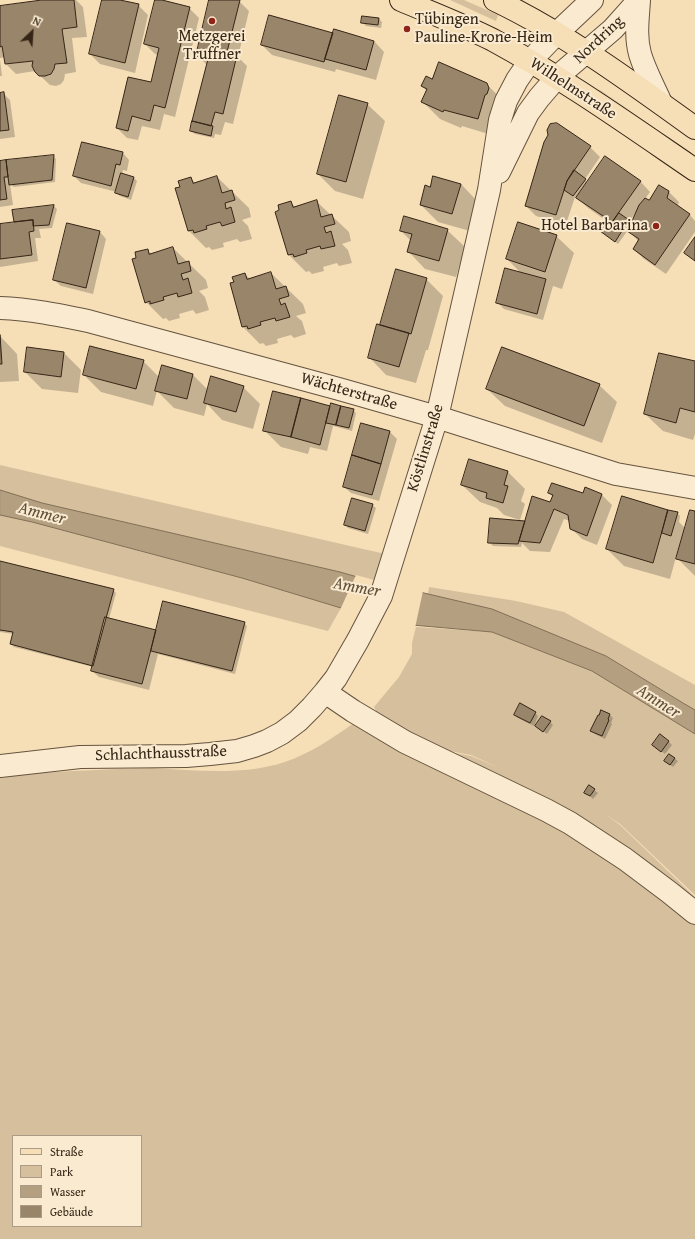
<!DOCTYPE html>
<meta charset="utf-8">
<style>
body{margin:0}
#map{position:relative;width:695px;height:1239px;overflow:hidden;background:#f6deb7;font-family:"Gentium Book Plus",serif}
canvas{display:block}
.legend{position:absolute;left:12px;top:1135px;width:130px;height:92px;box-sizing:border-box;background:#f9ead0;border:1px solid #ab9b86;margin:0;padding:5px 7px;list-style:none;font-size:12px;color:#352516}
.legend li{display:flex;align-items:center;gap:8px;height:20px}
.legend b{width:20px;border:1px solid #ab9b86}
.north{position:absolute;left:12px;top:12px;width:40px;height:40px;-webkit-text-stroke:3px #f9ead0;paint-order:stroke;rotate:25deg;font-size:11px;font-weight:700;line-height:16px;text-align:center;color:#352516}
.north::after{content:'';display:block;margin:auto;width:14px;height:18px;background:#352516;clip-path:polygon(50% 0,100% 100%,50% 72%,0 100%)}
</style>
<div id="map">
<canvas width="695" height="1239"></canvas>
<ul class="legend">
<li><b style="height:5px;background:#f6deb7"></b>Straße</li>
<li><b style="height:11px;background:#d5bf9c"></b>Park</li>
<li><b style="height:11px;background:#b49f80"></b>Wasser</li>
<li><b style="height:11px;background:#99856a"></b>Gebäude</li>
</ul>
<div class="north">N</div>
</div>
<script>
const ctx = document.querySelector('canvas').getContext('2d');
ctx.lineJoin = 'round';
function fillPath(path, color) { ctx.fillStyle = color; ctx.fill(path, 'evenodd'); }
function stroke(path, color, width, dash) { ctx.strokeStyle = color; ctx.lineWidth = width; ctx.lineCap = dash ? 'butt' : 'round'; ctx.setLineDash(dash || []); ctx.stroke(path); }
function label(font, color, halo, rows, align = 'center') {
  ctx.font = font + ' "Gentium Book Plus",serif'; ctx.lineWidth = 4; ctx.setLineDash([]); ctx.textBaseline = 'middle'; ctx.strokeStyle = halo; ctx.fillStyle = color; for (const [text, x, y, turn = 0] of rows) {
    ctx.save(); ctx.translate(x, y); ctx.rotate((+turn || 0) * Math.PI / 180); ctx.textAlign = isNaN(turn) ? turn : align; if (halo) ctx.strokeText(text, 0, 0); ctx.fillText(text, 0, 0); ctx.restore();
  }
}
fillPath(new Path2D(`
 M450,0h14l34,15 -2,6z
 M597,90h3l95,66v5l-96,-66z
 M0,465l363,84 32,7 -10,29 -45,-13 -298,-69 -42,-13z
 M0,515l32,7 210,56 99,30 -13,23 -328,-85z
 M429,587l87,14 48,11 131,73v25l-89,-54 -178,-62z
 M416,627l76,5 100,39 103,63v161l-75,-71 -15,-10 15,11 75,72v9l-271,-159 47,9 31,13 -31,-14 -48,-9 -44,-29 -5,-10 25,-30 13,-23v-11z
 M354,723l200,97 141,103v316h-695v-461c32,-5 65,-7 97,-8 18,-1 37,-2 55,-2 44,2 90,8 133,-6 26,-9 46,-23 69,-39zM13,1136h128v90h-128z`), '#d5bf9c');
const water = new Path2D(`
 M0,490l42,13 298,69 45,13 39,8 68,16 114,47 77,47 12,7v24l-103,-63 -100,-39 -80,-7 -71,-17 -99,-30 -210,-56 -32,-7z`);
fillPath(water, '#b49f80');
stroke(water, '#816e56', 1);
fillPath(new Path2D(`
 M356,575l29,8 38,8 -8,37 -75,-18z`), '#f6deb7');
fillPath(new Path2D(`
 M50,0h26l7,7 4,30 -15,1 4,34 -11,2 -1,6 -3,4 -5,2 -6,-1 -15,-14 -19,3 -10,-10 -1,-7 -5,1v-51z
 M103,0h12l23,5 10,10 -13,58 -35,-9 -10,-10z
 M156,0l33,8 10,10 -24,99 -11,-3 -4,16 -18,-4 -4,14 -11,-2 -10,-10 35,-44 6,-29 -3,-1 -10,-10z
 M210,0h24l5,1 10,10 -11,46 9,9 -14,58 -8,-2 -4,13 -6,-1 -1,4 -19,-4 -4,-3 16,-66 -10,-10z
 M379,19l3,3 -1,6 -15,-2 -3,-3z
 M333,34l41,7 10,11 -8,28 -40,-11 -1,3 -63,-17 -10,-10z
 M0,60l2,16h-2z
 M433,80l53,4 18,17 -9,35 -33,-10 -1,2 -21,-9 -18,-18 5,-10 -5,-5z
 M3,93l7,7 5,37 -15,2v-45z
 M367,104l18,17 -22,78 -28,-8 -17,-17z
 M590,147l10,10 -15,22 3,4 52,-2 10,11 -5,7 4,2 11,-15 9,6 10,10 -2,5 13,8 5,6v11l-29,42 -22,-15 -10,-10 5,-7 -11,-12 -10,14 -13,-10 -4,-3 7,-9 -20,-14 -11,-10v1l-2,-2 -9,27 -30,-8 -10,-10zM636,212l-4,13 -3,-3z
 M123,153l6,7 -2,11 -4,-1 -1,4 12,4 3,3 -6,19 -11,-4 -4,-3 1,-1 -36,-9 -7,-7z
 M53,156l3,3 -1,23 -41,5 -4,-3 3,21 -13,2v-45z
 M217,177l32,31 2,9 -9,3 6,6 4,13 -12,3 -3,-3 -14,4 1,4 -12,3 -3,-3 -3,1 -17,-17 -8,-44 10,-9 4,5z
 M461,184l17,18 -8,29 -32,-9 -17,-17 10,-17z
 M316,201l33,31 2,9 -9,3 6,6 4,13 -13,3 -2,-3 -14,4 1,4 -12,3 -3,-3 -3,1 -17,-17 2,-53 4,5z
 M54,206l3,3 -5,19 -13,1 2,9h-6l3,23 -38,6v-42l15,-2 -1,-12z
 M447,230l18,17 -9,30 -31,-8 -17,-18 3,-10 -10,-10z
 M100,232l6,7 -13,55 -32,-8 -7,-6z
 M556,236l18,17 -12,36 -9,-3 -10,34 -39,-11 -7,-7 24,-29 -14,-14z
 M173,248l33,32 2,8 -9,3 6,6 4,13 -13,4 -3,-4 -14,4 1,4 -11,3 -3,-3 -3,1 -17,-17 -8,-43 9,-9 5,4z
 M271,273l32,31 3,9 -10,3 6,5 4,13 -12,4 -3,-3 -14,4 1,4 -12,3 -3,-3 -3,1 -17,-17 -7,-44 9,-9 5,5z
 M426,279l17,17 -15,54h-2l-10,33 -30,-8 -17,-18 12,-31z
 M0,336l17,18 2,27 -19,1z
 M64,353l17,17 -3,23 -36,-4 -17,-17z
 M143,361l17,17 32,-4 16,16 35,-3 17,17 -7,25 -31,-9 -15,-16 -3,12 -30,-8 -17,-17 -4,15 -52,-14 -17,-17z
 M695,362v72l-2,6 -30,-9 -18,-17z
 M599,385l18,17 -15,41 -97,-37 -18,-17z
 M273,393l58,14 22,3 3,3 -4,18 -19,-5 -6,25 -17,-4 -2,7 -27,-7 -17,-17z
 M362,424l28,8 7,7 -18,62 -28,-8 -7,-6z
 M508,472l17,17 -4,12 4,3 -5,16 -16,-5 -7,-7 -17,-6 -18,-17z
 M586,489l16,6 10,10 -15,40 -15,-6 -11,-11 -1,-7 -6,-2 -14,33 -20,-1 -8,-8 -1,4 -28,-1 -4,-4 35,-20 27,-19 2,-6 -4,-4 35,2z
 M623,497l54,16 3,3 -1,6 7,7 9,-17v64l-19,-19 -6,22 -46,-13 -17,-17z
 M372,505l4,3 -8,26 -20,-6 -3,-3z
 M0,562l113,28 3,3 -7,26 48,13 87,-9 3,3 -12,48 -77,-20 -9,36 -50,-13 -7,-6 1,-4 -79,-20 -3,-3 2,-10 -13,-2z
 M602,711l8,4 3,3 -2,5 1,1 -7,15 -10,-5 -4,-4z
 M535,713l3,3 -4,10 -16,-8 -3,-3z
 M550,722l3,3 -6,9 -11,-8z
 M668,741l4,4 -7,9 -12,-9z
 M674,758l4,3 -5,6 -4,-3z
 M590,787l8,6 -5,6 -8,-7z`), '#0003');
const building = new Path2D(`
 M42,0h32l3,27 -15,2 5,34 -12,1 -1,5 -3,5 -6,2h-6l-4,-4 -3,-6 1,-5 -28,3 -3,-18 -2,1v-41z
 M102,0h18l19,4 -14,59 -36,-9z
 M155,0h7l28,7 -25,101 -11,-3 -4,16 -18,-5 -4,15 -12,-3 12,-51 23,5 8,-34 -15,-4z
 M209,0h31l-13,52 10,3 -14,59 -8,-2 -4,14 -19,-5 16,-62 -12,-3z
 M269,15l64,18 -9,29 -63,-17z
 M362,16l17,2 -1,7 -17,-2z
 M334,29l40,12 -8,29 -41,-11z
 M439,62l48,21 2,5 -2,6 -2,1 -7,24 -34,-9 -1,2 -22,-10 6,-13 -6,-3 5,-10 6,3z
 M4,92l5,38 -9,1v-38z
 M339,95l29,8 -22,79 -29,-8z
 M192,121l21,5 -2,10 -21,-5z
 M557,123l34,23 -24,35 -11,34 -31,-9 19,-64 4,-7 -1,-5 3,-6z
 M82,142l41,10 -3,13 -4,-1 -5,22 -38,-10z
 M54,155l-2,25 -43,5 -3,-25z
 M605,156l36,25 -29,41 -36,-24z
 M6,160l2,17h-4l3,22 -7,1v-39z
 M574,170l12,9 -13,17 -9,-6 3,-9z
 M121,173l13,4 -6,20 -13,-4z
 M217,176l5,17 10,-3 3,10 -10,3 1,6 5,-2 4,15 -13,4 -2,-4 -14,4 1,3 -13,4 -1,-3 -5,1 -13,-43 5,-1 -2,-6 13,-4 2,6z
 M433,176l28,8 -9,30 -32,-9 5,-20 5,2z
 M659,185l10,6 -2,7 23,16 -35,51 -22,-16 6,-10 -12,-8 6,-10h-1l7,-16 6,-7 4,2z
 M317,200l4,17 11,-3 3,10 -11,3 2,6 5,-2 4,15 -14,3 -1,-3 -14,4 1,3 -13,4 -1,-3 -5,1 -13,-43 4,-2 -1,-5 13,-4 2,6z
 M54,205l-5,20 -16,1v-6l-19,2 -2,-12z
 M619,213l10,7 -14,22 -15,-11 8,-11 4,2z
 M404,216l44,13 -9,32 -32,-9 5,-18 -12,-3z
 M33,220l1,11 -5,1 3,23 -32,4v-35z
 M518,222l39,13 -12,37 -39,-13z
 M67,223l33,8 -14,57 -33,-8z
 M695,237v24l-11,-8z
 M173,247l5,17 11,-3 2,10 -10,3 2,6 5,-2 4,15 -14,4 -1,-4 -14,4 1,3 -14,4v-3l-5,2 -13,-44 4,-1 -1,-6 13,-3 1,5z
 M505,268l41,11 -9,35 -41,-11z
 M396,269l31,9 -16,56 -31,-9z
 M271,272l5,17 10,-3 3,10 -10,3 2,6 4,-2 5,14 -14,4 -1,-3 -15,4 1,3 -13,4 -1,-3 -5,1 -12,-44 4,-1 -2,-5 13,-4 2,6z
 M377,324l32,9 -10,34 -31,-9z
 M0,335l2,29h-2z
 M90,346l54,14 -8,29 -53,-14z
 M27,347l37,5 -3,25 -37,-5z
 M502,347l98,37 -16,42 -98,-37z
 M659,353l36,8v51l-15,-4 -4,15 -32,-9z
 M162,365l31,9 -6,25 -32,-8z
 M211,376l33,10 -8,26 -32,-9z
 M273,391l28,7 -10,39 -28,-6z
 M301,398l29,8 -10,39 -29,-8z
 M331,403l10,3 -5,19 -10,-2z
 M341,406l13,3 -5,19 -13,-3z
 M361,423l29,8 -9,33 -29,-9z
 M352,455l29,9 -9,31 -29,-8z
 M469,459l39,12 -4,14 4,1 -5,17 -17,-5 1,-5 -26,-8z
 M552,483l31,10 2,-6 17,7 -15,42 -17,-7 -2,-14 -14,-6 -14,34 -21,-2 13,-45 18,6 3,-7 -5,-2z
 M622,496l46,14 -15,53 -47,-14z
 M352,498l21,6 -8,27 -21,-6z
 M668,510l10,2 -7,24 -9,-3z
 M690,510l5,1v53l-19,-5z
 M490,518l35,3 -7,23 -30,-1z
 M0,561l114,28 -21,77 -83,-22 3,-12 -13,-2z
 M163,601l82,21 -13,49 -81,-20z
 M105,617l51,13 -14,54 -51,-13z
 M520,703l16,9 -6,11 -16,-8z
 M601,710l9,4 -2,5 1,1 -7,16 -12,-5 8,-16h1z
 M542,716l9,5 -8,11 -8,-6z
 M660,734l9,7 -8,11 -9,-7z
 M669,754l6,4 -5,7 -6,-4z
 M589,785l6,4 -5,7 -6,-3z`);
fillPath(building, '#99856a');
stroke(building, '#352516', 1);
const minor = new Path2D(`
 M639,0c-1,18 -4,36 1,54 5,17 14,33 21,49
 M499,172l29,-59 11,-15 18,-21 56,-48 26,-29
 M0,308c30,1 59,7 88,13l251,68 98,28 179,57 79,14
 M325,692l28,19 52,31 141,68 24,13 55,36 44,33 26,21
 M0,766l80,-9 106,-1 24,-2 27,-3 17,-5 13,-5 15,-8 16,-12 14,-14 13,-15 11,-14 22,-38 23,-44 56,-179 52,-227 11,-70 6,-19 11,-21 13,-19 26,-27 36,-34`);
const major = new Path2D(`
 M401,0c31,13 62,25 92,40 70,38 136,85 202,130
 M495,0c71,34 136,82 200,128`);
stroke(minor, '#65533e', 24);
stroke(major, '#352516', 24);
stroke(minor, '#f9ead0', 22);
stroke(major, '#f6deb7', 22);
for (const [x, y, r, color] of [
 [212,21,4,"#8f2418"],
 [407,29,4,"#8f2418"],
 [656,226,4,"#8f2418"]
]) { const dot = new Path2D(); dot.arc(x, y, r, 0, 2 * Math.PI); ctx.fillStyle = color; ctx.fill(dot); stroke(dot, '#f9ead0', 1.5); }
label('16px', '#352516', '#f9ead0', [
 ["Tübingen",415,20],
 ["Pauline-Krone-Heim",415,38],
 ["Metzgerei",212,37,"center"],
 ["Truffner",212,55,"center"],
 ["Hotel Barbarina",648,226,"right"]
], 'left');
label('16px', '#352516', '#f9ead0', [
 ["Nordring",599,40,-43],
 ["Wilhelmstraße",573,89,33],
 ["Wächterstraße",349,392,16],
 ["Köstlinstraße",426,448,-73],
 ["Schlachthausstraße",161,754,-2]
]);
label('italic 17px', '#61503b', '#f9ead0', [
 ["Ammer",42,514,14],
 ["Ammer",357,588,10],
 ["Ammer",658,702,32]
]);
</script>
